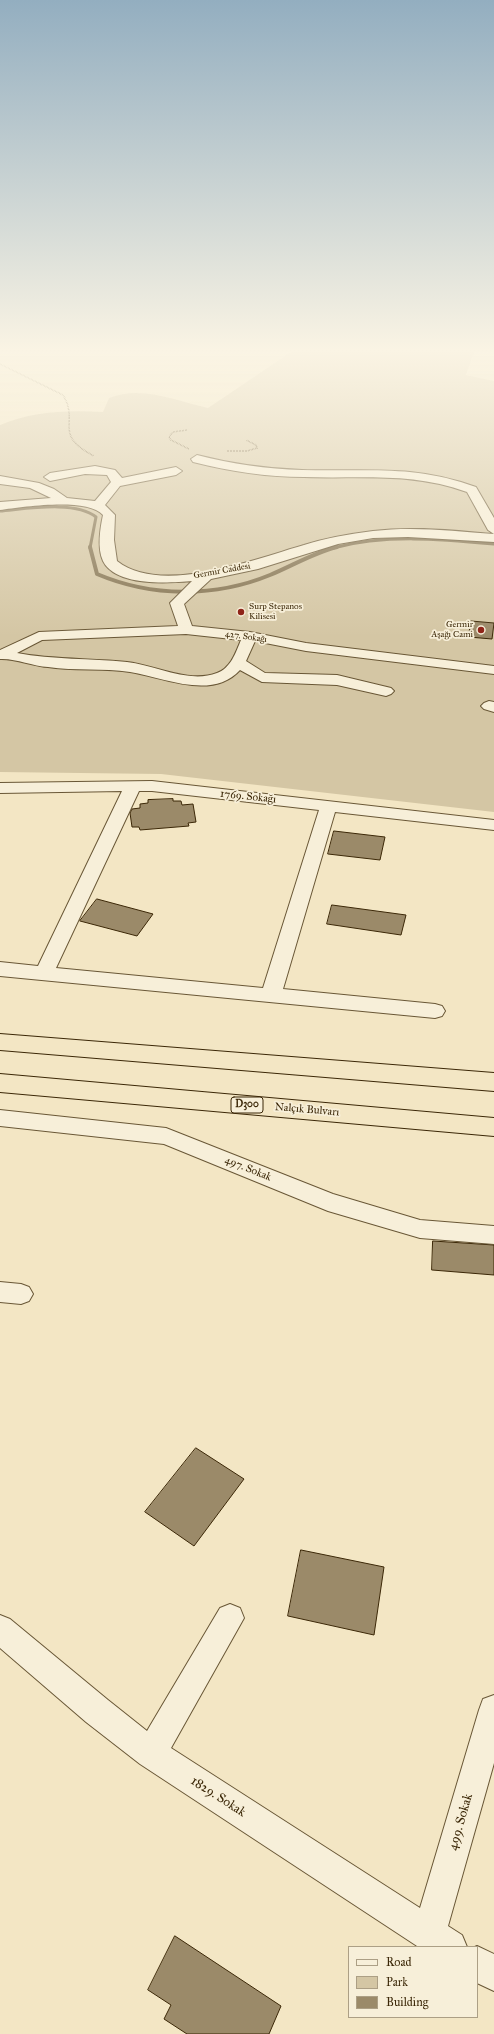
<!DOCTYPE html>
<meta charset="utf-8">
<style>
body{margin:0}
#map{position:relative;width:494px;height:2034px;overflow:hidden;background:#f3e6c4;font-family:"IM FELL Great Primer",serif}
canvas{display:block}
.legend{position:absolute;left:348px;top:1946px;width:130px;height:72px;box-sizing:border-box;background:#f7efd9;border:1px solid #ac9f85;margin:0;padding:5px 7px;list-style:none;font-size:12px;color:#3b2707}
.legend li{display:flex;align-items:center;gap:8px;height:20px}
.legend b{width:20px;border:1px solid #ac9f85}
</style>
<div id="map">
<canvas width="494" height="2034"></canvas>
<ul class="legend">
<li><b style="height:5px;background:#f7efd9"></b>Road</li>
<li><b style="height:11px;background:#d4c6a4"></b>Park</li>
<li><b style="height:11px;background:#9b8a69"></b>Building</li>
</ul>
</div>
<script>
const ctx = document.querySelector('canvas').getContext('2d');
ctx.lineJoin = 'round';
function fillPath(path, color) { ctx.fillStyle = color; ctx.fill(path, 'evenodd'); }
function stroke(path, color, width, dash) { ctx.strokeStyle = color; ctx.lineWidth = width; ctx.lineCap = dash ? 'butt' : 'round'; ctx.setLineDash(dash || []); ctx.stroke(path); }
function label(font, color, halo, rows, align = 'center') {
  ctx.font = font + ' "IM FELL Great Primer",serif'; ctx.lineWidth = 3.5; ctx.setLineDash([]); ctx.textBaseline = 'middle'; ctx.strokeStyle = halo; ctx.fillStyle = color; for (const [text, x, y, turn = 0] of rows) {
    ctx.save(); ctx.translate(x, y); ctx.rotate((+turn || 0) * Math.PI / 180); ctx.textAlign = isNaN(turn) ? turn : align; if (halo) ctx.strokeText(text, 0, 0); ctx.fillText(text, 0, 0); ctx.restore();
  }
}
fillPath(new Path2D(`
 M291,352h183l-8,23 28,6v431l-333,-38 -161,-2v-347c32,-14 68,-15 103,-13l6,-14c33,-13 67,3 99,10z`), '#d4c6a4');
stroke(new Path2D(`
 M0,511c25,-2 76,-11 96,6l-6,31
 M333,548c52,-14 108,-9 161,-4`), '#847352', 3);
stroke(new Path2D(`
 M90,547l7,27c54,23 117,24 173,1 22,-9 43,-22 67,-28`), '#847352', 4);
const building = new Path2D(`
 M471,621l23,2 -2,16 -23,-2z
 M173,799v2h8l1,4 11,-1 3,18 -8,1 1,3 -49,4 -1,-3h-7l-2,-14 2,-4 8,-1v-4l8,-1v-3z
 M334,831l51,6 -5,23 -52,-6z
 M97,899l56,15 -16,22 -57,-15z
 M332,905l74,10 -5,20 -74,-11z
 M433,1241l61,4v30l-62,-5z
 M196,1448l48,31 -50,67 -49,-34z
 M301,1550l83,17 -10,68 -86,-19z
 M175,1936l106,70 -12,28h-82l-23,-15 7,-14 -23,-15z`);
fillPath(building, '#9b8a69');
stroke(building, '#3b2707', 1);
const street = new Path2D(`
 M197,455c35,9 70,14 105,15 65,2 111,-6 174,17l18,31v16l-6,-4 -21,-38c-55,-20 -105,-13 -163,-15 -37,0 -75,-6 -111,-15l-2,-3z
 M95,466l20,4 7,8 54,-11 6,4 -6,4 -56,11 -15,19 10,10 -1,25 3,21c44,35 138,-2 187,-16 22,-7 45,-11 69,-14 40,-5 81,0 121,3v8l-86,-5 -35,1 -35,6 -80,25 -47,10 -27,25 8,22 58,6 56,11 188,23v8l-188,-23 -51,-10 -9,20 19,12 72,2 54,13 3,3 -3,3 -5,2 -49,-11 -75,-3 -22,-12c-28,31 -77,7 -110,2 -27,-4 -55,-1 -82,-5 -16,-1 -33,-9 -48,-8v-9l39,-18 139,-6 -8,-23 22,-22c-23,2 -76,6 -89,-20 -6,-13 -3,-32 0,-46 -16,-18 -80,-8 -103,-5v-8l51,-4 -21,-10 -30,-4v-8l39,7 15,6 13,9 28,3 16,-19 -4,-7 -22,-1 -35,7 -6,-4 6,-4zM186,634l55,6c-5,12 -10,28 -24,33 -28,11 -62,-8 -90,-11 -37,-4 -74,-2 -110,-9l25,-13z
 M489,701l5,1v10l-10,-3 -3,-3 3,-3z
 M152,781l342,39v10l-159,-18 -52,177 152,15 7,2 3,5 -3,5 -7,2 -435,-42v-14l38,4 84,-175 -122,2v-10zM139,791h13l167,19 -56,178 -207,-20z
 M0,1110l166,18 167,66 87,26 74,6v18l-74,-6 -92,-27 -164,-67 -164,-18z
 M0,1282l21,2 8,3 4,7 -4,7 -8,3 -21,-2z
 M230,1604l10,4 4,10 -73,130 249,160 59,-198 4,-11 11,-4v68l-46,163 14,9 5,12 -50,-1 -277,-182 -54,-42 -86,-74v-33l10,4 98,81 39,31 73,-123z
 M477,1946l17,8v37l-17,-8v-36h-2z`);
const highway = new Path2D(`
 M0,1034l494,39v18l-494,-41z
 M0,1074l494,44v18l-494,-44z`);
stroke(street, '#695736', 2);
stroke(highway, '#3b2707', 2);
stroke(new Path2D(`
 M0,364l63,31c17,28 -11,39 31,61
 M187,430l-14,2 -4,5 2,3 18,9
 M227,451h20l10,-3 -1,-3 -10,-5`), '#3b2707', 1.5, [0.5, 1]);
fillPath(street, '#f7efd9');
fillPath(highway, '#f3e6c4');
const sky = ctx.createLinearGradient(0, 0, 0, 637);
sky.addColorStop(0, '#93aec0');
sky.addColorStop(0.55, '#faf4e4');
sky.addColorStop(1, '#faf4e400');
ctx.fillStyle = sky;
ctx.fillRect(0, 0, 494, 637);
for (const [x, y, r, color] of [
 [241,612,4,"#8f2418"],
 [481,630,4,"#8f2418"]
]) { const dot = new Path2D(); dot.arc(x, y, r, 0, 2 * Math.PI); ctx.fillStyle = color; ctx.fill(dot); stroke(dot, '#f7efd9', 1.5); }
label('9px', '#3b2707', '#f7efd9', [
 ["Germir Caddesi",222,571,-10],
 ["427. Sokağı",246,637,8]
]);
label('9px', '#3b2707', '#f7efd9', [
 ["Surp Stepanos",249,607],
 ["Kilisesi",249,617],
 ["Germir",473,625,"right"],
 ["Aşağı Cami",473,635,"right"]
], 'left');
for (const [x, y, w] of [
 [247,1105,32]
]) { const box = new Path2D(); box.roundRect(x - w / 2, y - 8, w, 16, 3); ctx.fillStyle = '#f7efd9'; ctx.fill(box); stroke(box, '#3b2707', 1); }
label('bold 10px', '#3b2707', null, [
 ["D300",247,1105]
]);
label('11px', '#3b2707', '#f7efd9', [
 ["1769. Sokağı",248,797,6],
 ["Nalçık Bulvarı",307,1110,5],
 ["497. Sokak",248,1169,22]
]);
label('13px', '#3b2707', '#f7efd9', [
 ["1829. Sokak",218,1797,33],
 ["499. Sokak",461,1822,-74]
]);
</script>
